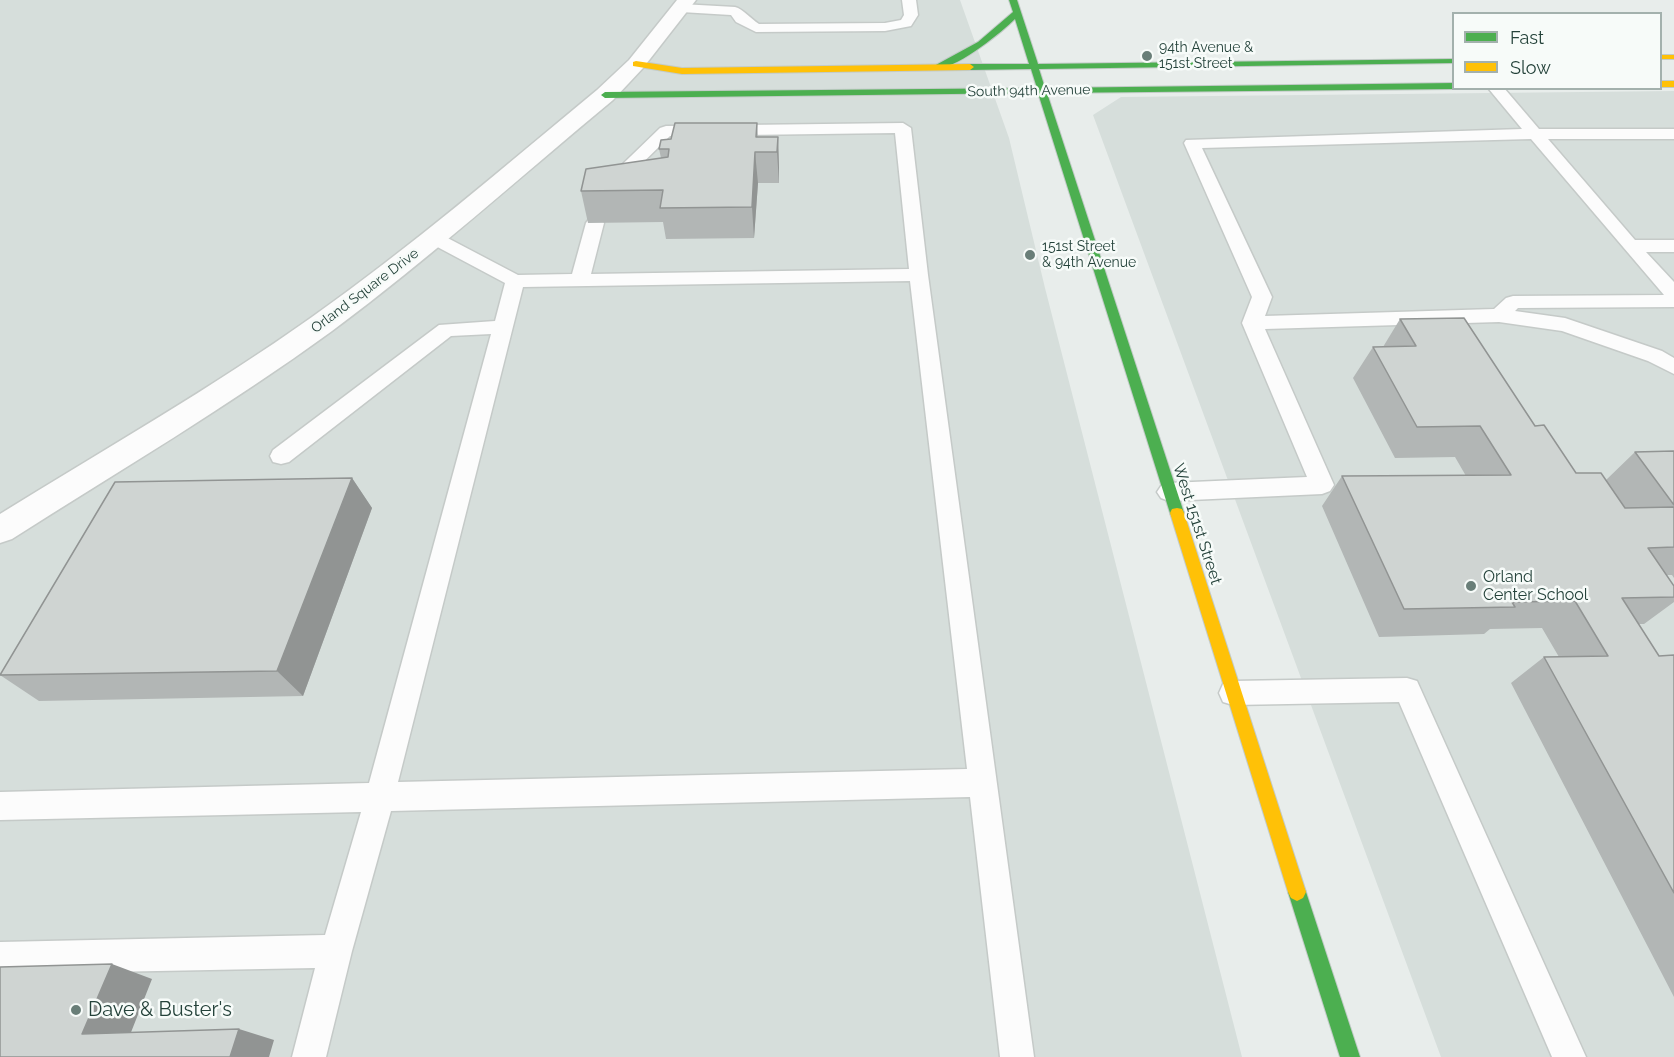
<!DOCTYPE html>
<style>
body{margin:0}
#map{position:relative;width:1674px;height:1057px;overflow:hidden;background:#e8edeb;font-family:Raleway,sans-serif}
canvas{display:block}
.legend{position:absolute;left:1452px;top:12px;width:210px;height:78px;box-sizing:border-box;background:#f7fbf9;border:2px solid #a3b1ad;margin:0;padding:8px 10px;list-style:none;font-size:18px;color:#24423a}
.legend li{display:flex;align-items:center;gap:12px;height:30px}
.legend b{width:30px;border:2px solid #a3b1ad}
</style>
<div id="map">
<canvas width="1674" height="1057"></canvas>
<ul class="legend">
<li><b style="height:8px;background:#4caf50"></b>Fast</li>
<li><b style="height:8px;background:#ffc107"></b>Slow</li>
</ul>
</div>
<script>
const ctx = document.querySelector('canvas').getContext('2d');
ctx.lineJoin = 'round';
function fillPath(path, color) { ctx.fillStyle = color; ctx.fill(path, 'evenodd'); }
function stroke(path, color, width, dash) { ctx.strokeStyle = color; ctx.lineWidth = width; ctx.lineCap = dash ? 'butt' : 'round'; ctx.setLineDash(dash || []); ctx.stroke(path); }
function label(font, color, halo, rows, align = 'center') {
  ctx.font = font + ' Raleway,sans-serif'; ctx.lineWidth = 5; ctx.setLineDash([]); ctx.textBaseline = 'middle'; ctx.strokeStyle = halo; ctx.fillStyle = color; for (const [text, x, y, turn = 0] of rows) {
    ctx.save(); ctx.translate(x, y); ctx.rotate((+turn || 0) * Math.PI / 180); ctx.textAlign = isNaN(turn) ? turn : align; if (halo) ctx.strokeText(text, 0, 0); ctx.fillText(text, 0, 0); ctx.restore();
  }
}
fillPath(new Path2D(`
 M0,0h960l49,138 36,150 197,769h-1242z
 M1674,91v966h-233l-348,-942 28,-18z`), '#d6dedb');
const lane = new Path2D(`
 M902,0h14l2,15 -7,11 -26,5 -129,1 -20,-10 -5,-7 -50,-3 -7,-4 7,-4 54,3c8,2 16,12 24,17l126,-1 16,-3 3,-5z
 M1488,88h16l35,41h135v10h-126l87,101h39v12h-28l28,30v25l-156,1 -3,3 50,7 97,33 12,7v16l-26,-13 -86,-30 -63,-9 -234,7 69,156 -4,6 -8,3 -153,7 -8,-3 -4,-6 4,-6 8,-3 138,-6 -65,-154 10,-26 -68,-154 2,-3 336,-11zM1531,139l133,156 -151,1 -7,2 -12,11 -229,7 7,-19 -70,-149z
 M903,123l8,5 17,147 106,782h-34l-30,-260 -579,14 -39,140 -26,106h-34l23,-89 -315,6v-32l325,-7 36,-123 -361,8v-28l369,-9 122,-449 -40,2 -162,126 -8,2 -8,-2 -3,-6 3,-6 166,-125 56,-4 10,-38 -77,-41 -3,-4 3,-4h12l78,41 54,-1 14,-51 3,-4h12l3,4 -13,51 318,-5 -14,-136 -225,3 -54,53h-12l-3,-4 59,-57 6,-2zM910,281l57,488 -569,13 125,-495z
 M1407,678l10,3 169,376h-34l-153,-355 -166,3 -10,-3 -4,-9 4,-9 10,-3z`);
const street = new Path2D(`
 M677,0h19l-53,68 -30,32c-93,77 -184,159 -281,231 -103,75 -213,140 -320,208l-12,4v-29c105,-65 212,-126 312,-197 99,-70 192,-150 285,-227l32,-30z`);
const fast = new Path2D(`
 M1009,0h8l21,64 416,-5v4l-415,6 6,19 409,-5v6l-407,4 137,420 -2,4h-10l-2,-4 -132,-420 -433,5 -4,-3 4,-3 432,-4 -6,-19 -61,1 -4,-3 4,-3h59l-14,-45c-12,12 -66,57 -81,47l44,-24 35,-30z
 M1297,883l6,3 3,6 54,165h-20l-52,-165 3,-6z`);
const slow = new Path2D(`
 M1660,55h14v4h-14z
 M636,61l46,7 288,-4 4,3 -4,3 -288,4 -49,-8v-4z
 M1660,81h14v6h-14z
 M1177,508l5,1 2,4 122,379 -3,6 -6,3 -6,-3 -3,-6 -118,-379 2,-4z`);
stroke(lane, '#c5cac8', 3);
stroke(street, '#c5cac8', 3);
stroke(fast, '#c3cbc8', 2);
stroke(slow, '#c3cbc8', 2);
fillPath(lane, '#fcfcfc');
fillPath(street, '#fcfcfc');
fillPath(fast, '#4caf50');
fillPath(slow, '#ffc107');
fillPath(new Path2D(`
 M757,123l1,14h20l1,31v15h-21l-4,55 -88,1 -3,-17 -75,1 -7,-32 80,-33 -2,-9z
 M1400,319l135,107 41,47 30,7 29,-28 39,-1v127l-2,-3h-6l8,11v16l-30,22h-6l21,32 15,-1v342l-163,-314 33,-26h15l-17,-29 -52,1 -6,5 -105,3 -57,-131 20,-30h124l-11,-19 -60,1 -42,-80 20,-31h10z
 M352,478l20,30 -69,188 -264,5 -39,-26z`), '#b2b6b5');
fillPath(new Path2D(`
 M778,137l1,31v15l-2,-31z
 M755,152l3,31 -4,55 -2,-31z
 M352,478l20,30 -69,188 -26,-25z
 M112,964l40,15 -26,66 -44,-11z
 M239,1029l35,11 -5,17h-39z`), '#919493');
const building = new Path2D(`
 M675,123h82l-1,14h22l-1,15h-22l-3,55 -92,1 3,-18 -82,1 5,-22 82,-12 1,-8h-10l2,-9 10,-1z
 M1464,318l71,108 9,-1 32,48h25l24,35 49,-1v40l-26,1 26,38v11l-52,1 37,58 15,-1v238l-130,-236 64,-1 -33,-55 -63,1 3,5 -111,2 -62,-133 169,-1 -31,-49 -63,1 -44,-80 43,-1 -16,-27z
 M1674,451v54l-39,-53z
 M352,478l-75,193 -277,4 115,-193z
 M112,964l-30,70 157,-5 -9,28h-230v-90z`);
fillPath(building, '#cfd4d2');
stroke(building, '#919493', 1.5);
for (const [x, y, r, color] of [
 [1147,56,6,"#697e78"],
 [1030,255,6,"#697e78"],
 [1471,586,6,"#697e78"],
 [76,1010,6,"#697e78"]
]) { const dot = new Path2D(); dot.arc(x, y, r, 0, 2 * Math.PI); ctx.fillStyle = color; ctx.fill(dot); stroke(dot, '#f7fbf9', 2); }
label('14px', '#24423a', '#f7fbf9', [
 ["94th Avenue &",1159,48],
 ["151st Street",1159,64],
 ["151st Street",1042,247],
 ["& 94th Avenue",1042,263]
], 'left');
label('14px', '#24423a', '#f7fbf9', [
 ["South 94th Avenue",1029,91,-1],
 ["Orland Square Drive",365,291,-37]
]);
label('16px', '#24423a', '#f7fbf9', [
 ["West 151st Street",1197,524,72]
]);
label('16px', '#24423a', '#f7fbf9', [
 ["Orland",1483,577],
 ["Center School",1483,595]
], 'left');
label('20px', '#24423a', '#f7fbf9', [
 ["Dave & Buster's",88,1010]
], 'left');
</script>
